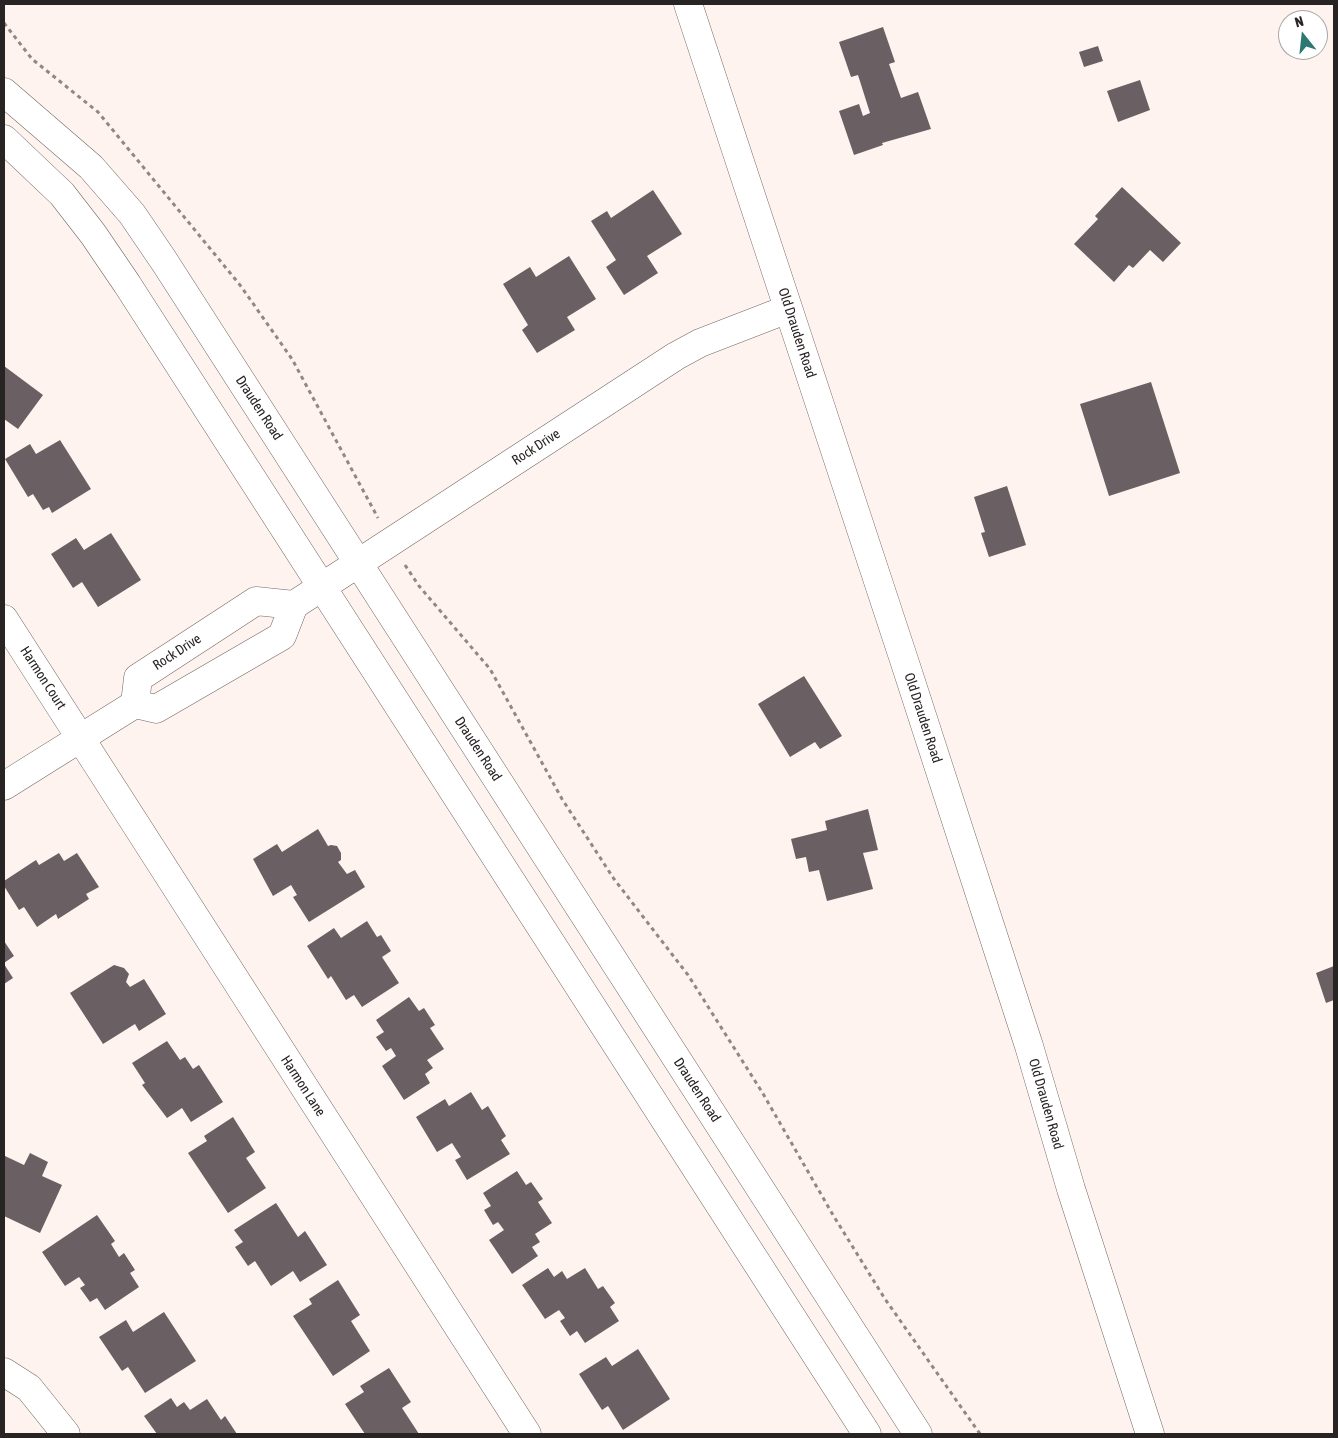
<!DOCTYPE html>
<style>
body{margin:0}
#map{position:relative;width:1338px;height:1438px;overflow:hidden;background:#fef3ee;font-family:"Asap Condensed",sans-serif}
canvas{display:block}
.frame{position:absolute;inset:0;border:5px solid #282423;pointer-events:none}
.north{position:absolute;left:1278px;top:10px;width:50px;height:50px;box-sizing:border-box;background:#fff;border:1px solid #a9a7a7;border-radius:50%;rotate:344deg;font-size:14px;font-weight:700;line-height:20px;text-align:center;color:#282423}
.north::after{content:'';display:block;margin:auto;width:18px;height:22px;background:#2f7773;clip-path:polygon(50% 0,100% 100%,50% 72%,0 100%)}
</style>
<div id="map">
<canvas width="1338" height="1438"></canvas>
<div class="frame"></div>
<div class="north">N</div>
</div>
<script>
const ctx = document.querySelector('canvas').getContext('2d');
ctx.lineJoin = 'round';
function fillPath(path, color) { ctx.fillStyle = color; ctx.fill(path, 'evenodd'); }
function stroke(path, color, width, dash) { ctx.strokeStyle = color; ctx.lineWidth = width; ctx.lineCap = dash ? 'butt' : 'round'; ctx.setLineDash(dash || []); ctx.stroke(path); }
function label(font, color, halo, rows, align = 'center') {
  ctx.font = font + ' "Asap Condensed",sans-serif'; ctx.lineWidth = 5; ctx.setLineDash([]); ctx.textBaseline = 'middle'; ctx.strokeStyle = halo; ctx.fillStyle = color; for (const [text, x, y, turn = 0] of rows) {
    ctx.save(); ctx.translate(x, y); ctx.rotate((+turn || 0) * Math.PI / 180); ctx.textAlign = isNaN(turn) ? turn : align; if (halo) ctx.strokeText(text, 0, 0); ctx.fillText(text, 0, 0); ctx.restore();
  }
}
fillPath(new Path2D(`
 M883,27l12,35 -6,2 12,34 17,-6 13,37 -49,14 1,2 -29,10 -15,-44 20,-7 4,12 7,-3 -12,-38 -7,2 -12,-35z
 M1098,46l5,15 -19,6 -5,-15z
 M1140,80l10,30 -32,12 -11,-31z
 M1122,187l59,56 -18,19 -13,-12 -17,18 -4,-3 -15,17 -40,-38 24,-25 -3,-3z
 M653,190l29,44 -35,22 11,17 -34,22 -18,-28 10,-7 -25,-39 16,-10 4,7z
 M569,256l27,43 -29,18 8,13 -38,23 -15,-23 6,-5 -25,-41 27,-17 6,10z
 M4,366l39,29 -25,34 -14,-10z
 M1151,382l29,91 -71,23 -29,-92z
 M60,440l31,49 -39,24 -3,-6 -6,3 -10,-16 -5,3 -23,-38 25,-15 6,10z
 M1007,486l19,59 -37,12 -8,-24 4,-1 -11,-35z
 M111,533l30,47 -43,27 -16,-25 -9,6 -22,-34 25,-16 8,12z
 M804,676l38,60 -22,13 -5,-7 -25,15 -32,-53z
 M868,809l10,41 -15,3 10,36 -46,12 -8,-31 -10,2 -3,-15 -10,2 -5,-20 36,-9 -2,-9z
 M318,829l10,17 3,-1 6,1 4,7v7l-3,2 9,12 8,-4 10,17 -56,35 -16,-25 4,-2 -6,-10 -18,11 -20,-37 24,-15 5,8z
 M59,853l5,8 13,-8 22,34 -13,7 3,5 -31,20 -2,-5 -19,13 -13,-20 -5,3 -15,-24v-5l32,-21 3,5z
 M367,921l10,16 4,-2 10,16 -9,6 17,26 -37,24 -8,-12 -8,5 -15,-24 -3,3 -21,-33 27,-18 7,10z
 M4,941l10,15 -10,7z
 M4,964l9,14 -9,6z
 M114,965l10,3 5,6 -3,8 4,5 14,-8 22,35 -27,17 -4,-7 -32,20 -33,-51z
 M1334,966v34l-8,3 -10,-30z
 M409,997l10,14 5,-3 11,17 -5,3 14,21 -17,11 6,8 -8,6 5,9 -26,17 -22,-34 14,-10 -5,-8 -5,3 -10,-14 8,-5 -8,-12z
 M167,1041l13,19 5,-3 8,12 6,-4 24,37 -32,20 -9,-14 -15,10 -25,-33 3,-2 -13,-20z
 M471,1092l11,18 6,-4 18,30 -5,4 9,14 -43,26 -12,-20 6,-3 -9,-14 -15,9 -21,-35 29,-18 4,7z
 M233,1117l22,35 -9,6 20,30 -38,25 -40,-60 19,-12 -3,-5z
 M30,1153l18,9 -6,14 20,9 -22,48 -36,-17v-57l1,-3 19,9z
 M517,1171l9,14 5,-3 12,17 -5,3 14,21 -17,11 5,8 -8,5 6,9 -26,18 -23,-34 15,-10 -6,-8 -5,3 -9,-15 7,-4 -8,-13z
 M276,1203l22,34 7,-6 22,34 -27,17 -7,-11 -22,15 -16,-25 -7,5 -13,-19 8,-5 -9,-12z
 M97,1215l18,26 -4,3 8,13 5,-4 11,17 -5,3 9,14 -34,23 -8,-12 -7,4 -10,-14 5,-3 -6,-8 -14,9 -23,-34z
 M548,1268l6,9 8,-6 5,8 18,-11 13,21 5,-3 12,17 -5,4 9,14 -34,22 -8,-12 -7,5 -10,-15 5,-3 -6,-8 -14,9 -23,-34z
 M338,1280l22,35 -9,6 19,30 -37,25 -40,-60 19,-12 -3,-5z
 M164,1312l32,49 -51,32 -17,-26 -6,4 -23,-34 27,-17 7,12z
 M638,1349l32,50 -47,31 -15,-24 -6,4 -23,-36 27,-17 6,9z
 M389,1368l22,34 -9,6 17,26h-54l-20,-30 19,-12 -4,-6z
 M171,1398l6,9 7,-5 6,8 17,-11 14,21 4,-4 12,18h-80l-13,-18z`), '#6a6063');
const minor = new Path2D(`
 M688,4l217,659 124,383 42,143 79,245
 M4,92l87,75 41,47 32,47 754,1173
 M4,139l58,55 31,40 34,50 740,1150
 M4,619l523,815
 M135,704l3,-26 118,-77 38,4
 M4,786l131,-82 21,5 126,-73 12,-31 382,-249 24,-13 88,-34
 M4,1372l25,16 37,46`);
stroke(minor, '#726864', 29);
stroke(new Path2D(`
 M4,23l28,36 66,53 142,173 52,74 86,159
 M405,565l14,21 71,83 72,130 52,80 74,96 74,117 71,123 52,84 95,135`), '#908885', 3, [4, 4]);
stroke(minor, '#fff', 28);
label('14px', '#282423', '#fff', [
 ["Old Drauden Road",797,333,72],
 ["Drauden Road",259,408,57],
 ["Rock Drive",536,447,-33],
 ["Rock Drive",177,652,-33],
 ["Harmon Court",43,678,57],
 ["Old Drauden Road",923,718,72],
 ["Drauden Road",478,749,57],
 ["Harmon Lane",303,1086,57],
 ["Drauden Road",697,1090,57],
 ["Old Drauden Road",1046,1104,74]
]);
</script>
